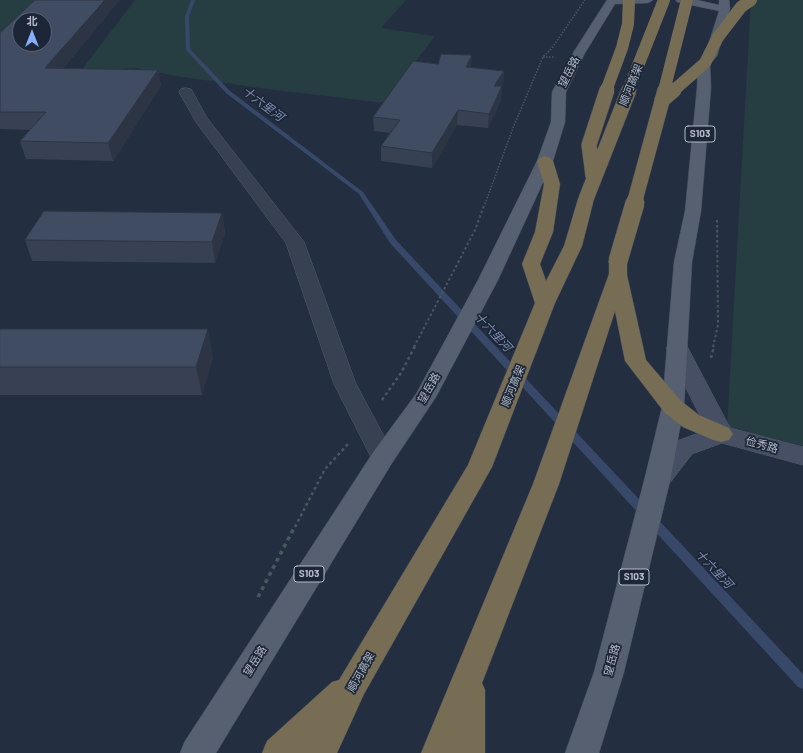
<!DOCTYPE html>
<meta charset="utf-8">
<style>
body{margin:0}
#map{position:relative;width:803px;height:753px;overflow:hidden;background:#242e41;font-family:Barlow,"Noto Sans SC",sans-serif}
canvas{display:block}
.north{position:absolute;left:12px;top:12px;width:40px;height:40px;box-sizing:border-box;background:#1d2636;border:1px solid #5a6272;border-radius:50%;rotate:0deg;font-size:11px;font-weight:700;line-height:16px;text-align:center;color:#b5bccb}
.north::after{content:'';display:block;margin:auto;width:14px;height:18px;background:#89adfd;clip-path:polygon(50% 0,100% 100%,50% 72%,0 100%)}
</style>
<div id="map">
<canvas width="803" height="753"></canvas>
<div class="north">北</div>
</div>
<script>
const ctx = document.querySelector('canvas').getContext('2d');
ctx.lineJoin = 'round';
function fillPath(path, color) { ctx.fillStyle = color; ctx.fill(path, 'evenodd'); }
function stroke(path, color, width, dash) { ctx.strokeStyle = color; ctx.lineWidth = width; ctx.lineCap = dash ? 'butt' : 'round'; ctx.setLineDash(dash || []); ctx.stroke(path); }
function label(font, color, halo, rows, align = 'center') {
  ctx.font = font + ' Barlow,"Noto Sans SC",sans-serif'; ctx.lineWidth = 3.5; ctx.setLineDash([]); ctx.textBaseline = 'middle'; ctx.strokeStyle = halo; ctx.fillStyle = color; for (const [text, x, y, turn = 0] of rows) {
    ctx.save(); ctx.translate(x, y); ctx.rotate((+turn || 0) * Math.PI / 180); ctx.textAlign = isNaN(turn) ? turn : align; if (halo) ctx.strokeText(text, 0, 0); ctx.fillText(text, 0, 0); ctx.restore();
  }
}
fillPath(new Path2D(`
 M0,0h43l-43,37z
 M135,0h271l-25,28 54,8 -51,67 -117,-14 -91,-13 -40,-8 -56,4z
 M751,0h52v446l-76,-19z`), '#263d42');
fillPath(new Path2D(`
 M191,0h4l-6,17 1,32 40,42 133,101 33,48 407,434v15l-5,-2 -408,-444 -31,-49 -133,-101 -40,-43 -1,-33z`), '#374869');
const street = new Path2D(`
 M186,88l5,1 16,29 97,124 52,142 39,73 -3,6 -9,3 -9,-3 -3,-6 -37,-73 -48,-141 -90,-121 -17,-30 2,-3z`);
const secondary = new Path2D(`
 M677,341l7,2 4,5 42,80 73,19v18l-81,-22 -30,11 -26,34 -9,2 -9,-2 -4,-7 30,-39 33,-12 -41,-82 4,-5z`);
const primary = new Path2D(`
 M607,0h46l-5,3 -33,1 -30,49 -19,39 -1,30 -12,39 -55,119 -62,117 -44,66 -176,290h-36l5,-12 189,-290 42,-57 62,-114 59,-119 14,-39 1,-30 21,-39z
 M676,0h21l22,5v-5h10l1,9 -13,47 -7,8 1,24 -10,123 -9,51 -8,145 -14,74 -46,191 -25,81h-34l29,-81 50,-191 18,-74 12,-145 11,-51 12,-123 1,-25 7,-8 14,-44 -42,-9z`);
const highway = new Path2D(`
 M545,156l5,2 3,3 7,23 -7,48 -13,32 6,17 18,-35 14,-47 2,-4 6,-1 6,1 2,4 -12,47 -27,57 -63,164 -128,227 -27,59h-75l5,-12 65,-59 7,-2 129,-215 67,-162 -13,-39 13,-32 9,-48 -7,-23 3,-3z
 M618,255l7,2 2,4v14l19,85 35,41 18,14 30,13 4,6 -4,6 -8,2 -8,-2 -30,-13 -18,-14 -40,-52 -10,-50 -56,173 -77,199 3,7v63h-64l112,-269 76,-210v-13l2,-4z`);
stroke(street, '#535c6b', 1);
stroke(secondary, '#535c6b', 1);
stroke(primary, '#424a5a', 1);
stroke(highway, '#404958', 1);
stroke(new Path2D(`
 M543,57h11
 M485,204l28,-76 30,-71 9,-9 33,-48`), '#445a5f', 1.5, [1.5, 1.5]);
stroke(new Path2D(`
 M414,347l61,-117 10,-27
 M713,347l5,-22 -1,-106`), '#445a5f', 2, [2.5, 2.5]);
stroke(new Path2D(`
 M711,358l3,-12
 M382,400l19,-27 14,-27
 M295,527l30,-58 23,-25`), '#445a5f', 2.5, [3, 3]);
stroke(new Path2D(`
 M258,597l37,-71`), '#445a5f', 3.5, [4, 4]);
fillPath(street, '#384151');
fillPath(secondary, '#464f64');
fillPath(primary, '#566071');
fillPath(highway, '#776d55');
const highwayBridgeFar2 = new Path2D(`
 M606,91l16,-43 6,-24 1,-24
 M628,91l36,-91
 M664,91l23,-91
 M673,91l32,-28 13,-26 23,-30 10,-7`);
const highwayBridgeFar1 = new Path2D(`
 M662,100l12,-10
 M593,176l-4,-31 18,-55
 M586,199l43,-109
 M634,204l31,-114`);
const highwayBridge = new Path2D(`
 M618,261l17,-58`);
stroke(highwayBridgeFar2, '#404958', 12, []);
stroke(highwayBridgeFar1, '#404958', 16, []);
stroke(highwayBridge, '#404958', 20, []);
stroke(highwayBridgeFar2, '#776d55', 12);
stroke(highwayBridgeFar1, '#776d55', 15);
stroke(highwayBridge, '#776d55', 19);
fillPath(new Path2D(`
 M0,33l63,35 95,2 3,16 -48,75 -87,-2 -6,-18 10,-11 -30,-1z
 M472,67l32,4 -1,14 -2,1h1l-1,14 -13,28 -31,-3 -25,43 -51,-7v-15l9,-13 -16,-2 -1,-14z
 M222,213l3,20 -10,30 -183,-2 -7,-21z
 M0,329l213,28 -11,38h-202z`), '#374153');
fillPath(new Path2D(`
 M105,0h15l-70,85 -5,-17z
 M472,55l-1,14 -5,-2z
 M158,70l3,16 -48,75 -5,-18z
 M504,71l-1,14 -10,15 1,-14z
 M502,86l-1,14 -13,28 1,-14z
 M458,110l-1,15 -25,43v-15z
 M222,213l3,20 -10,30 -3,-21z
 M208,329l5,28 -11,38 -6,-28z`), '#2d3544');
const building = new Path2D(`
 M35,0h70l-60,68 113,2 -50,73 -88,-2 26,-29h-46v-79zM20,20h24v24h-24z
 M441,54l31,1 -6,12 38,4 -10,15h8l-13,28 -31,-4 -26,43 -51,-7 19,-26 -27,-3 40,-56 25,3z
 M44,211l178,2 -10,29 -187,-2z
 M0,329h208l-12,38h-196z`);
fillPath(building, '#404c61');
stroke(building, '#2d3544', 1);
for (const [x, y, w] of [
 [700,134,30],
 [309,574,30],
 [634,577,30]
]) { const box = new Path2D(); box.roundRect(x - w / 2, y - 8, w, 16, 3); ctx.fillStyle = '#1d2636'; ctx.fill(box); stroke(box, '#b5bccb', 1); }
label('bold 10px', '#b5bccb', null, [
 ["S103",700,134],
 ["S103",309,574],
 ["S103",634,577]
]);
label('11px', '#b5bccb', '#1d2636', [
 ["望岳路",569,72,-63],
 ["顺河高架",631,85,-68],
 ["顺河高架",513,386,-68],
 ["望岳路",429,388,-60],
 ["俭秀路",762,445,15],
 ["望岳路",612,660,-75],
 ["望岳路",255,661,-58],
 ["顺河高架",361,672,-61]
]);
label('italic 12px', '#7c8fb4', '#1d2636', [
 ["十六里河",263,104,37],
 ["十六里河",493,332,47],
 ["十六里河",714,569,47]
]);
</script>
